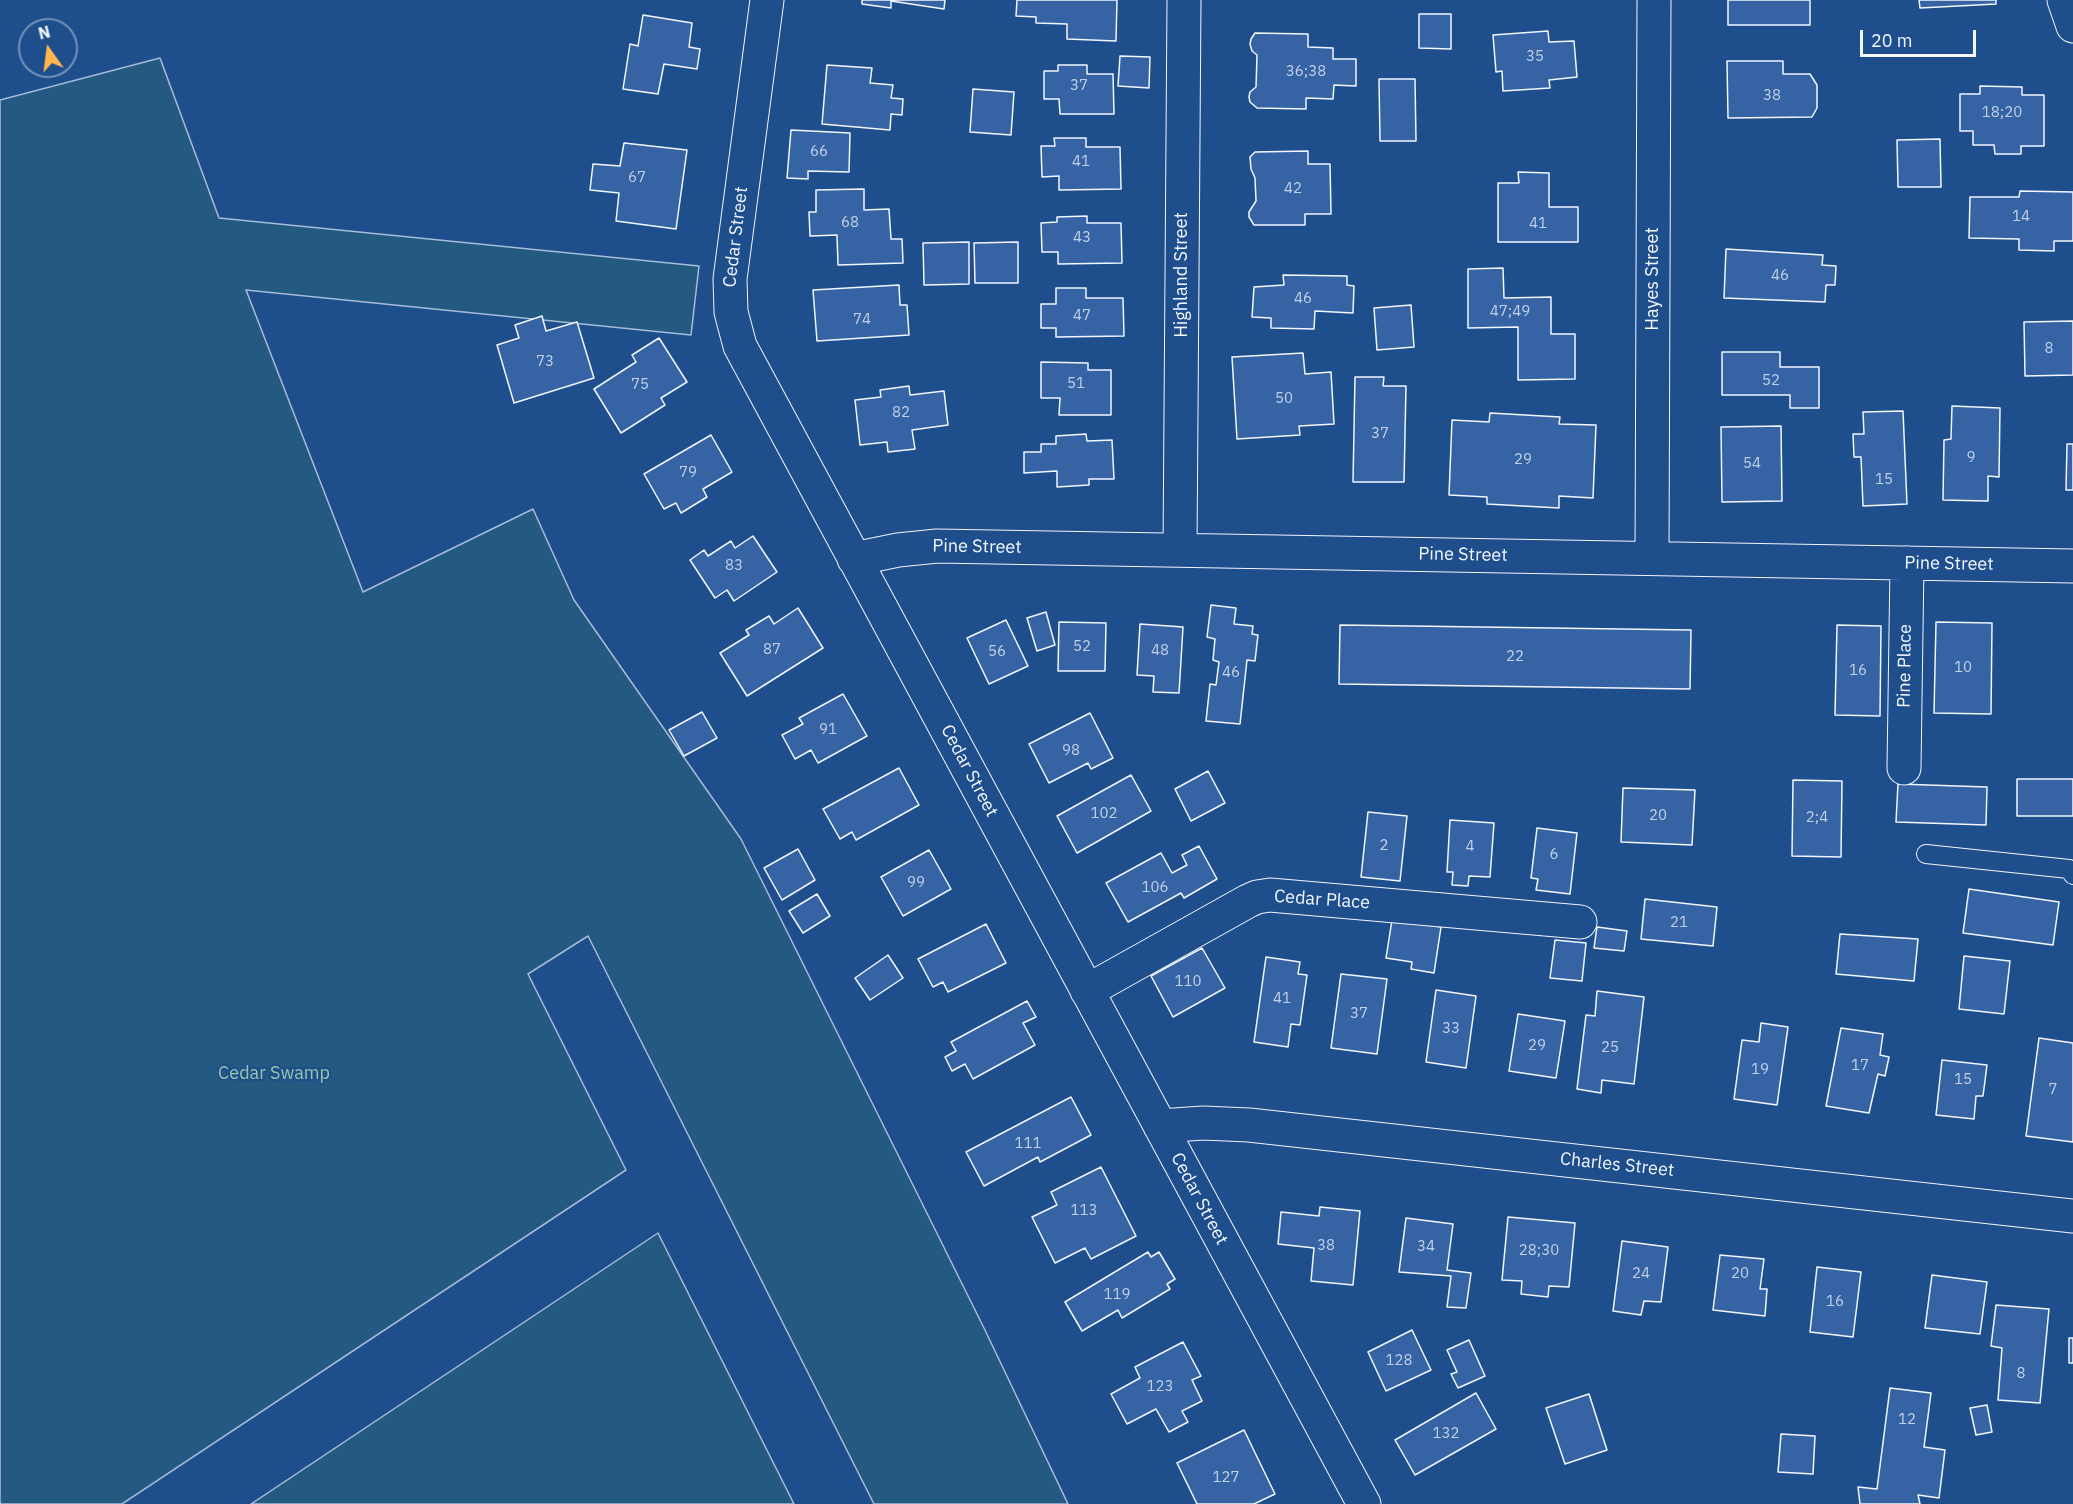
<!DOCTYPE html>
<style>
body{margin:0}
#map{position:relative;width:2073px;height:1504px;overflow:hidden;background:#1f4e8c;font-family:"IBM Plex Sans",sans-serif}
canvas{display:block}
.north{position:absolute;left:18px;top:18px;width:60px;height:60px;box-sizing:border-box;background:#1f4e8c;border:2px solid #7391ba;border-radius:50%;rotate:346deg;font-size:16px;font-weight:700;line-height:24px;text-align:center;color:#f2f6ff}
.north::after{content:'';display:block;margin:auto;width:21px;height:27px;background:#ffb74d;clip-path:polygon(50% 0,100% 100%,50% 72%,0 100%)}
.scale{position:absolute;left:1860px;top:30px;width:116px;height:27px;box-sizing:border-box;border:3px solid #f2f6ff;border-top:0;padding-left:8px;font-size:18px;line-height:21px;white-space:nowrap;color:#f2f6ff;-webkit-text-stroke:4px #1f4e8c;paint-order:stroke}
</style>
<div id="map">
<canvas width="2073" height="1504"></canvas>
<div class="north">N</div>
<div class="scale">20 m</div>
</div>
<script>
const ctx = document.querySelector('canvas').getContext('2d');
ctx.lineJoin = 'round';
function fillPath(path, color) { ctx.fillStyle = color; ctx.fill(path, 'evenodd'); }
function stroke(path, color, width, dash) { ctx.strokeStyle = color; ctx.lineWidth = width; ctx.lineCap = dash ? 'butt' : 'round'; ctx.setLineDash(dash || []); ctx.stroke(path); }
function label(font, color, halo, rows, align = 'center') {
  ctx.font = font + ' "IBM Plex Sans",sans-serif'; ctx.lineWidth = 4.5; ctx.setLineDash([]); ctx.textBaseline = 'middle'; ctx.strokeStyle = halo; ctx.fillStyle = color; for (const [text, x, y, turn = 0] of rows) {
    ctx.save(); ctx.translate(x, y); ctx.rotate((+turn || 0) * Math.PI / 180); ctx.textAlign = isNaN(turn) ? turn : align; if (halo) ctx.strokeText(text, 0, 0); ctx.fillText(text, 0, 0); ctx.restore();
  }
}
const green = new Path2D(`
 M160,58l59,160 480,48 -8,69 -445,-45 117,302 170,-83 41,91 167,239 243,489 84,176h-194l-286,-568 -60,38 98,196 -504,334h-121l-1,-2v-1402z
 M658,1233l136,271h-543z`);
fillPath(green, '#245a82');
stroke(green, '#a8bbd7', 1.5);
const building = new Path2D(`
 M862,0h83l-1,9 -53,-8v7l-29,-4z
 M1017,0h100l-1,41 -49,-2v-15l-31,-1v-6l-20,-1z
 M1728,0h82v25h-82z
 M1919,0h77v4l-76,4z
 M1419,14h32v35l-32,-1z
 M643,15l49,8 -3,24 11,2 -3,20 -33,-5 -6,30 -35,-5 7,-45 8,2z
 M1548,31l1,11 25,-1 3,36 -28,3 1,8 -47,3 -1,-20 -6,1 -3,-37z
 M1255,33l53,1v13l25,1v11h23v27l-22,-1 -1,14 -27,-1v11l-49,-1 -7,-6 -1,-5 1,-5 6,-5 1,-32 -5,-4 -2,-7 1,-5z
 M1120,56l30,1 -1,31 -31,-2z
 M1727,61h56v13h27l7,11v23l-5,9 -84,1z
 M827,65l45,3 -2,15 23,2 -2,13 12,1 -1,16 -11,-1 -1,16 -68,-6z
 M1058,65h29v9h26l1,40h-54l-1,-15h-15v-28h14z
 M1379,79h36l1,62h-36z
 M1980,86l42,1v8h22v51h-23v8h-26l-1,-9h-21v-14h-13v-37h20z
 M973,89l41,3 -3,43 -41,-3z
 M791,130l59,3 -1,39 -41,-1v8l-21,-1z
 M1054,138h32v9h34l1,42 -62,1v-14l-17,1 -1,-31h14z
 M1940,139l1,48h-43l-1,-47z
 M624,143l63,7 -11,79 -60,-8 3,-28 -29,-3 3,-26 27,2z
 M1308,151v13h22l1,50h-26v11h-51l-5,-8v-5l7,-11 -1,-23 -4,-9 -1,-12 5,-5z
 M1518,172l31,1v34h29v35h-80v-59h21z
 M864,189v21l25,-1 2,30h11l1,24 -65,2 -1,-30 -27,1 -1,-24h7v-22z
 M2020,191l53,1v49h-19v10l-35,-1v-11l-50,-1 1,-41h49z
 M1087,216v7h34l1,40 -64,1v-12h-16l-1,-29 16,-1v-5z
 M969,242v42l-45,1 -1,-42z
 M1018,242v41h-43l-1,-40z
 M1726,249l97,6 -1,10 14,1 -1,19h-9l-1,17 -101,-4z
 M1503,268l1,30 47,-1v37h24v45l-57,1v-53l-50,1v-59z
 M1283,275l64,1v9l7,1 -1,27 -38,-2 -1,18 -43,-1v-10l-19,-1 2,-30 30,-2z
 M899,285l1,20h7l2,30 -92,6 -4,-51z
 M1056,288h30v10h37l1,38 -68,1v-9h-15v-24h15z
 M1411,305l3,42 -37,3 -3,-42z
 M542,316l4,15 31,-9 17,56 -80,25 -17,-58 22,-7 -4,-13z
 M2073,321v54l-48,1 -1,-54z
 M659,338l28,44 -26,16 4,7 -44,28 -27,-44 42,-27 -4,-7z
 M1722,352h58v15h39v41h-29v-13h-68z
 M1303,353l2,21 26,-2 3,52 -35,2 1,9 -63,4 -5,-82z
 M1041,362l47,1v7h23v45h-52l1,-17h-19z
 M1355,377h29l-1,9h23l-2,96h-51z
 M909,386l1,9 34,-4 4,34 -36,5 3,19 -27,3 -1,-10 -27,3 -5,-45 26,-3 -1,-7z
 M1952,406l48,2 -1,69 -11,-1v25l-45,-1 1,-60 7,-1z
 M1903,411l4,93 -44,2 -2,-49h-7l-1,-23h11l-1,-22z
 M1490,413l70,4 -1,7 37,1 -3,73 -34,-2v12l-72,-4v-7l-38,-2 3,-75 37,2z
 M1781,426l1,75 -60,1 -1,-75z
 M1086,434l1,7 25,-1 2,39h-25v6l-32,2v-16l-33,2v-21h17v-8h15v-8z
 M711,435l21,37 -29,17 4,8 -26,16 -5,-10 -12,6 -20,-35z
 M2067,444h6v46h-7z
 M753,536l24,36 -43,29 -7,-11 -12,8 -25,-38 14,-10 4,6 23,-15 4,7z
 M1211,605l25,3 -2,16 19,2 -1,8 6,1 -3,26 -8,-1 -7,64 -34,-3 4,-37 6,1 3,-23 -6,-2 2,-21 -8,-2z
 M798,608l25,40 -76,48 -27,-43 29,-18 -3,-5 23,-14 5,8z
 M1046,612l9,33 -18,6 -10,-33z
 M1006,620l22,46 -39,18 -22,-46z
 M1059,622l47,1 -1,48h-47z
 M1936,622l56,1 -1,91 -57,-1z
 M1140,624l43,3 -4,66 -26,-1 1,-16 -17,-1z
 M1340,625l351,5 -1,59 -351,-5z
 M1837,625l44,1 -1,90 -45,-1z
 M843,694l24,42 -49,27 -7,-13 -16,9 -13,-24 21,-11 -4,-6z
 M702,712l15,26 -33,18 -15,-26z
 M1090,713l23,45 -22,11 -3,-6 -39,20 -20,-39z
 M899,768l20,37 -63,35 -4,-8 -12,7 -17,-30z
 M1208,771l17,32 -34,18 -16,-32z
 M1131,775l20,36 -74,42 -20,-37z
 M2017,779h56v37h-56z
 M1793,780l49,1 -1,76 -49,-1z
 M1898,784l89,3 -1,38 -90,-3z
 M1623,788l72,2 -3,55 -71,-3z
 M1368,812l39,4 -7,65 -39,-4z
 M1450,820l44,3 -4,54 -21,-1 -1,10 -16,-1 1,-13h-6z
 M1537,828l40,5 -7,61 -34,-4 2,-11 -7,-1z
 M1199,846l18,33 -33,19 -3,-5 -53,29 -22,-39 55,-30 11,20 15,-8 -5,-10z
 M798,849l17,31 -33,20 -18,-32z
 M929,850l22,39 -48,27 -22,-39z
 M1969,889l90,13 -6,43 -90,-12z
 M817,894l13,22 -27,17 -14,-22z
 M1645,899l72,8 -4,39 -72,-7z
 M1392,920l49,7 -7,46 -23,-4 1,-7 -26,-4z
 M986,924l20,39 -58,29 -5,-10 -10,5 -15,-28z
 M1597,927l30,4 -3,20 -30,-3z
 M1840,934l78,5 -4,42 -78,-7z
 M1555,940l31,3 -4,38 -32,-3z
 M1202,948l23,40 -52,29 -22,-41z
 M888,955l15,23 -33,22 -15,-22z
 M1964,956l46,5 -6,53 -45,-5z
 M1266,957l34,5 -2,12 9,1 -7,50 -9,-1 -3,23 -34,-5z
 M1341,974l46,5 -10,75 -46,-6z
 M1436,990l40,6 -10,72 -40,-6z
 M1597,991l47,6 -10,87 -32,-4 -1,13 -24,-4 9,-74 9,1z
 M1027,1001l9,16 -13,6 12,22 -62,34 -8,-15 -13,7 -7,-14 11,-6 -5,-9z
 M1518,1014l47,7 -9,57 -47,-7z
 M1761,1023l27,4 -11,78 -43,-6 8,-59 17,2z
 M1841,1028l42,6 -3,21 9,2 -4,19 -7,-2 -9,39 -43,-7z
 M2039,1038l34,5v99l-47,-6z
 M1942,1060l45,5 -4,31h-7l-2,23 -38,-4z
 M1071,1097l20,38 -51,27 -2,-5 -54,29 -18,-34z
 M1101,1167l35,69 -45,23 -6,-11 -30,15 -23,-46 25,-12 -6,-13z
 M1320,1207l40,4 -7,74 -42,-4 3,-33 -36,-4 3,-32 38,4z
 M1508,1217l67,6 -6,64 -20,-1 -1,11 -27,-3 1,-13 -20,-1z
 M1406,1218l47,6 -6,46 24,3 -5,35 -19,-1 4,-31 -52,-4z
 M1622,1241l46,6 -7,55 -17,-1 -3,14 -28,-4z
 M1148,1252l3,5 8,-5 16,27 -8,5 3,5 -48,29 -4,-8 -36,21 -17,-29z
 M1720,1255l44,4 -4,30h7l-2,27 -52,-6z
 M1817,1267l44,5 -8,65 -43,-5z
 M1932,1275l55,7 -7,52 -55,-6z
 M1996,1305l53,4 -9,94 -42,-3 4,-52 -11,-2z
 M1412,1330l19,40 -45,21 -18,-39z
 M2069,1338h4v25h-4z
 M1469,1340l16,36 -27,12 -7,-14 6,-2 -10,-22z
 M1183,1342l18,34 -9,4 10,21 -20,10 6,11 -19,10 -13,-23 -29,15 -16,-30 29,-16 -5,-11z
 M1890,1388l41,5 -7,54 21,3 -6,48 -21,-3 2,9h-60l-2,-17 19,2z
 M1476,1393l20,36 -81,46 -20,-35z
 M1589,1394l18,56 -42,14 -19,-56z
 M1987,1405l5,27 -16,3 -6,-27z
 M1244,1430l31,64 -21,10h-57l-20,-41z
 M1781,1434l34,2 -2,38 -35,-2z`);
fillPath(building, '#3563a3');
stroke(building, '#f2f6ff', 1.5);
const service = new Path2D(`
 M1926,854l143,15 4,6`);
const minor = new Path2D(`
 M767,0l-37,279 1,33 9,34 624,1158
 M2064,0l9,26
 M1180,550l4,-550
 M1652,558l2,-558
 M854,559l44,-9 39,-4 1136,20
 M1904,768l3,-205
 M1087,991l161,-90 9,-4 13,-2 310,27
 M1160,1126l43,-3 46,2 824,91`);
stroke(service, '#f2f6ff', 20);
stroke(minor, '#f2f6ff', 35);
stroke(service, '#1f4e8c', 18);
stroke(minor, '#1f4e8c', 33);
label('15px', '#c3d1e8', null, [
 ["35",1535,57],
 ["36;38",1306,72],
 ["37",1079,86],
 ["38",1772,96],
 ["18;20",2002,113],
 ["66",819,152],
 ["41",1081,162],
 ["67",637,178],
 ["42",1293,189],
 ["14",2021,217],
 ["68",850,223],
 ["41",1538,224],
 ["43",1082,238],
 ["46",1780,276],
 ["46",1303,299],
 ["47;49",1510,312],
 ["47",1082,316],
 ["74",862,320],
 ["8",2049,349],
 ["73",545,362],
 ["52",1771,381],
 ["51",1076,384],
 ["75",640,385],
 ["50",1284,399],
 ["82",901,413],
 ["37",1380,434],
 ["9",1971,458],
 ["29",1523,460],
 ["54",1752,464],
 ["79",688,473],
 ["15",1884,480],
 ["83",734,566],
 ["52",1082,647],
 ["87",772,650],
 ["48",1160,651],
 ["56",997,652],
 ["22",1515,657],
 ["10",1963,668],
 ["16",1858,671],
 ["46",1231,673],
 ["91",828,730],
 ["98",1071,751],
 ["102",1104,814],
 ["20",1658,816],
 ["2;4",1817,818],
 ["2",1384,846],
 ["4",1470,847],
 ["6",1554,855],
 ["99",916,883],
 ["106",1155,888],
 ["21",1679,923],
 ["110",1188,982],
 ["41",1282,999],
 ["37",1359,1014],
 ["33",1451,1029],
 ["29",1537,1046],
 ["25",1610,1048],
 ["17",1860,1066],
 ["19",1760,1070],
 ["15",1963,1080],
 ["7",2053,1090],
 ["111",1028,1144],
 ["113",1084,1211],
 ["38",1326,1246],
 ["34",1426,1247],
 ["28;30",1539,1251],
 ["24",1641,1274],
 ["20",1740,1274],
 ["119",1117,1295],
 ["16",1835,1302],
 ["128",1399,1361],
 ["8",2021,1374],
 ["123",1160,1387],
 ["12",1907,1420],
 ["132",1446,1434],
 ["127",1226,1478]
]);
label('18px', '#f2f6ff', '#1f4e8c', [
 ["Cedar Street",736,237,-83],
 ["Highland Street",1182,275,-90],
 ["Hayes Street",1653,279,-90],
 ["Pine Street",977,547,1],
 ["Pine Street",1463,555,1],
 ["Pine Street",1949,564,1],
 ["Pine Place",1905,666,-89],
 ["Cedar Street",969,771,62],
 ["Cedar Place",1322,900,4],
 ["Charles Street",1617,1165,6],
 ["Cedar Street",1199,1199,62]
]);
label('18px', '#97c8a6', '#1f4e8c', [
 ["Cedar Swamp",274,1074]
]);
</script>
